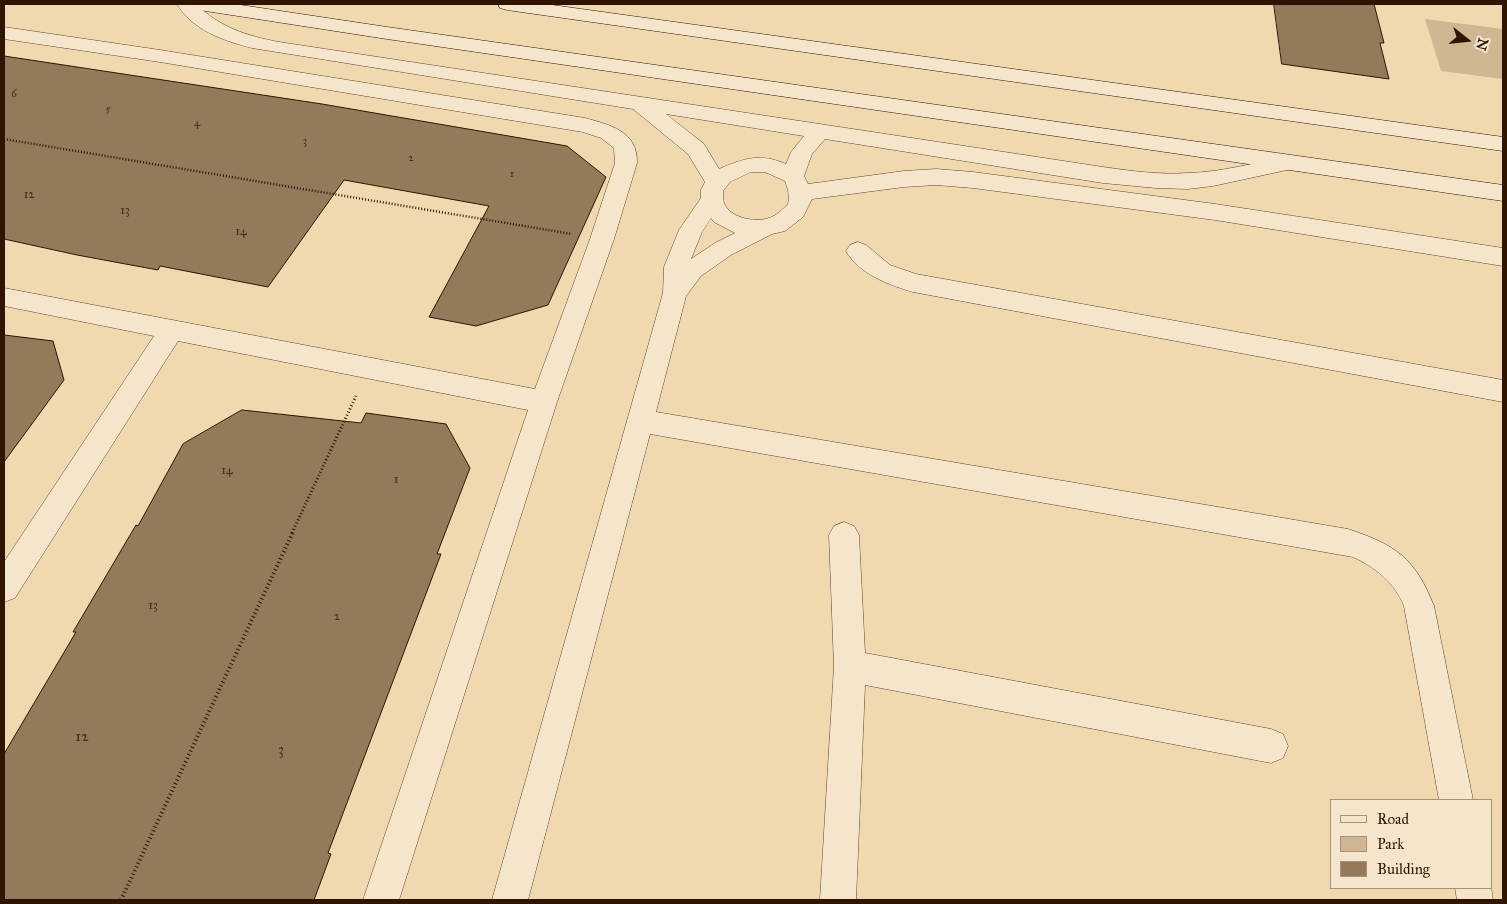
<!DOCTYPE html>
<style>
body{margin:0}
#map{position:relative;width:1507px;height:904px;overflow:hidden;background:#f0d8af;font-family:"IM FELL Great Primer",serif}
canvas{display:block}
.frame{position:absolute;inset:0;border:5px solid #2f1400;pointer-events:none}
.legend{position:absolute;left:1330px;top:799px;width:162px;height:90px;box-sizing:border-box;background:#f5e6cb;border:1px solid #a6927a;margin:0;padding:6px 9px;list-style:none;font-size:15px;color:#2f1400}
.legend li{display:flex;align-items:center;gap:10px;height:25px}
.legend b{width:25px;border:1px solid #a6927a}
.north{position:absolute;left:1442px;top:15px;width:50px;height:50px;-webkit-text-stroke:4px #f5e6cb;paint-order:stroke;rotate:106deg;font-size:14px;font-weight:700;line-height:20px;text-align:center;color:#2f1400}
.north::after{content:'';display:block;margin:auto;width:18px;height:22px;background:#2f1400;clip-path:polygon(50% 0,100% 100%,50% 72%,0 100%)}
</style>
<div id="map">
<canvas width="1507" height="904"></canvas>
<div class="frame"></div>
<ul class="legend">
<li><b style="height:6px;background:#f5e6cb"></b>Road</li>
<li><b style="height:14px;background:#cfb791"></b>Park</li>
<li><b style="height:14px;background:#937a5b"></b>Building</li>
</ul>
<div class="north">N</div>
</div>
<script>
const ctx = document.querySelector('canvas').getContext('2d');
ctx.lineJoin = 'round';
function fillPath(path, color) { ctx.fillStyle = color; ctx.fill(path, 'evenodd'); }
function stroke(path, color, width, dash) { ctx.strokeStyle = color; ctx.lineWidth = width; ctx.lineCap = dash ? 'butt' : 'round'; ctx.setLineDash(dash || []); ctx.stroke(path); }
function label(font, color, halo, rows, align = 'center') {
  ctx.font = font + ' "IM FELL Great Primer",serif'; ctx.lineWidth = 5; ctx.setLineDash([]); ctx.textBaseline = 'middle'; ctx.strokeStyle = halo; ctx.fillStyle = color; for (const [text, x, y, turn = 0] of rows) {
    ctx.save(); ctx.translate(x, y); ctx.rotate((+turn || 0) * Math.PI / 180); ctx.textAlign = isNaN(turn) ? turn : align; if (halo) ctx.strokeText(text, 0, 0); ctx.fillText(text, 0, 0); ctx.restore();
  }
}
fillPath(new Path2D(`
 M1425,19l78,10v50l-62,-8z`), '#cfb791');
const building = new Path2D(`
 M1274,4h100l10,39h-4l9,36 -107,-15z
 M4,56l318,48 245,42 39,31 -58,128 -72,21 -47,-9 60,-111 -145,-26 -76,107 -108,-21 -2,4 -81,-15 -73,-16z
 M4,335l49,6 11,39 -60,82z
 M242,410l119,13 5,-10 80,11 24,44 -33,86h4l-113,299 3,1 -17,46h-310v-146l72,-122h-3l63,-107 2,1 45,-82z`);
fillPath(building, '#937a5b');
stroke(building, '#2f1400', 1);
const street = new Path2D(`
 M177,4h19c23,23 51,32 83,38l824,125c28,4 57,8 85,6 34,-1 67,-10 100,-17l8,2 3,5 -3,5 -83,18 -25,3 -32,-1 -53,-5 -278,-44 -13,15 -8,22 4,8 96,-13 32,-2 37,3 242,32 288,44v18l-288,-46 -242,-32 -37,-3 -32,2 -92,12 -9,18 -18,14 -13,3 -41,21 -30,21 -15,20 -30,116 692,117c48,16 67,29 86,77l39,194h-34l-35,-194c-9,-23 -29,-39 -51,-49l-703,-123 -122,466h-36l171,-607 1,-26 15,-37 22,-32v-8l4,-8 -17,-28 -55,-45 -381,-61c-28,-7 -60,-18 -75,-44zM666,114l138,22 -13,16 -5,12c-26,-11 -41,-6 -67,5l-15,-25zM751,172h14l20,9c3,8 5,15 3,23 -5,5 -12,12 -19,14 -14,5 -39,0 -45,-15 -1,-3 -1,-8 -1,-12l7,-9zM711,218l3,4 21,11 -20,10 -24,16 11,-27z
 M4,27l156,23 425,68c25,7 53,13 52,45l-23,76 -57,163 -158,498h-36l165,-490 -350,-69 -163,257 -11,4v-40l150,-226 -150,-30v-18l531,101 55,-150 25,-76 -1,-15 -13,-10 -18,-6 -423,-70 -156,-23z
 M858,242l8,3 24,20 26,9 587,106v22l-590,-110c-24,-7 -54,-18 -67,-41l4,-6z
 M844,522l10,4 5,9 6,118 406,76 12,5 5,12 -5,12 -12,5 -406,-78 -9,215h-36l14,-234 -5,-131 5,-9z
 M1491,887l2,13h-36l-2,-12z`);
const secondary = new Path2D(`
 M190,4h44l153,23 1116,158v16l-1116,-162 -188,-29 -7,-2z
 M498,4h47l958,133v14l-996,-141 -7,-2z`);
stroke(street, '#5f452c', 1);
stroke(secondary, '#2f1400', 1);
stroke(new Path2D(`
 M4,139l568,95`), '#2f1400', 2.5, [1, 2]);
stroke(new Path2D(`
 M292,533l64,-137`), '#2f1400', 3, [1, 2.5]);
stroke(new Path2D(`
 M121,900l172,-368`), '#2f1400', 4, [1, 3]);
fillPath(street, '#f5e6cb');
fillPath(secondary, '#f5e6cb');
label('11px', '#482e17', null, [
 ["6",14,94],
 ["5",108,109],
 ["4",197,123],
 ["3",305,141],
 ["2",411,158],
 ["1",512,174]
]);
label('12px', '#482e17', null, [
 ["12",29,195],
 ["13",125,211],
 ["14",241,232],
 ["14",227,471],
 ["1",396,480],
 ["13",153,606],
 ["2",337,617]
]);
label('15px', '#482e17', null, [
 ["12",82,737],
 ["3",281,750]
]);
</script>
